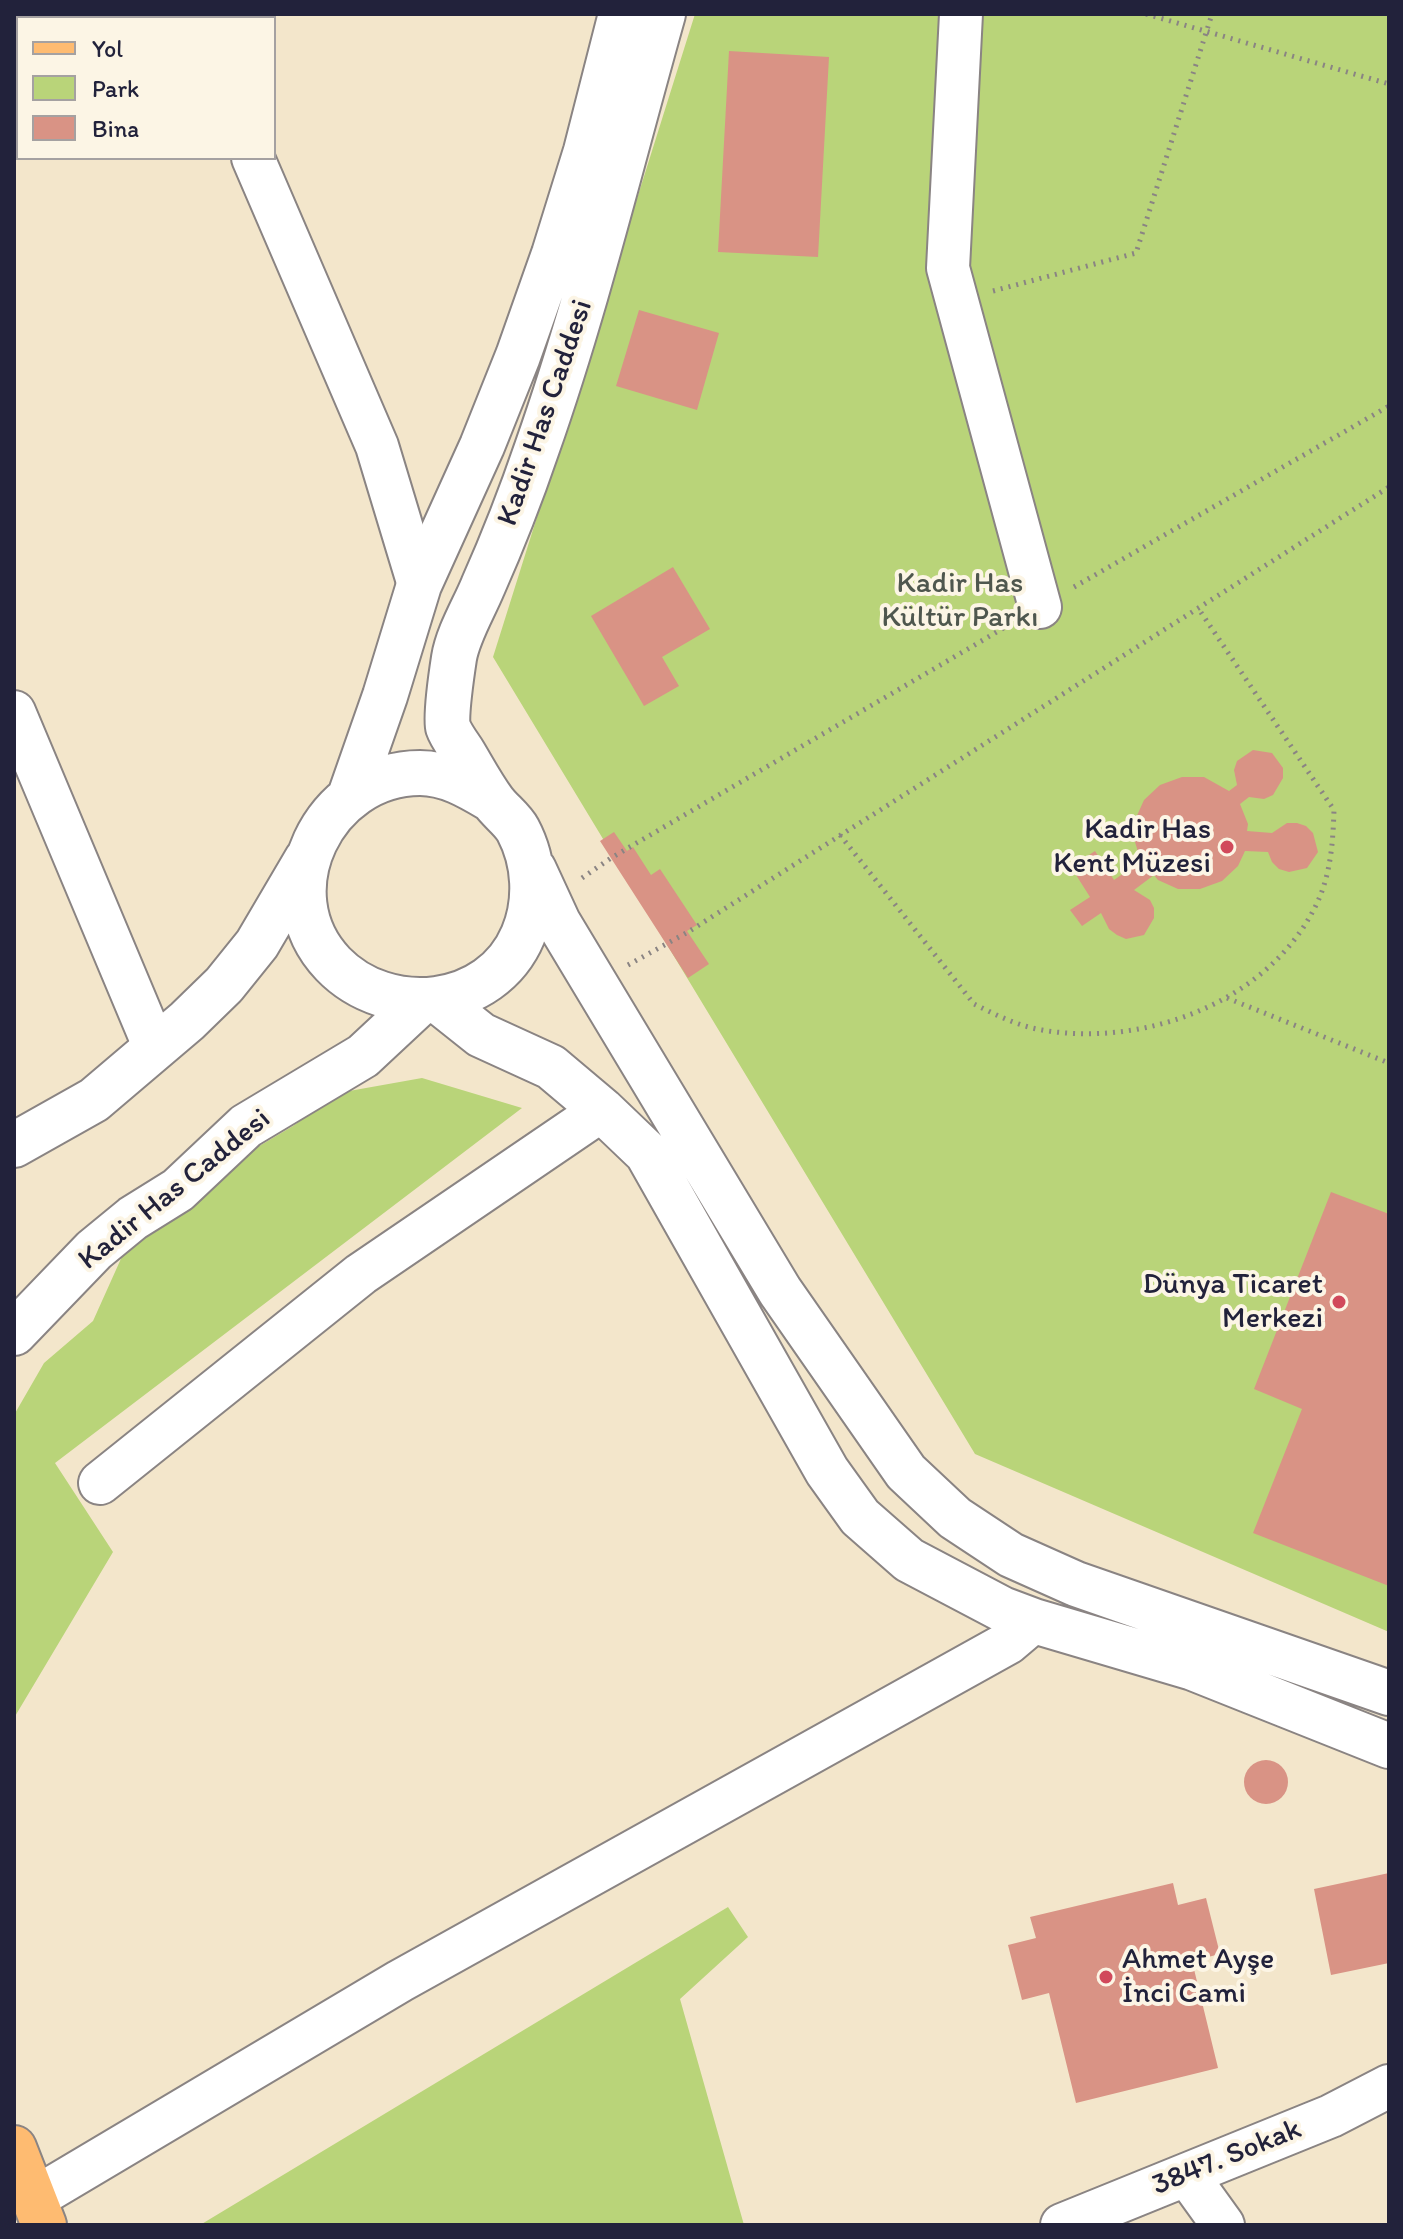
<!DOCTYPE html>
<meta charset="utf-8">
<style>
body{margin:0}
#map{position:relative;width:1403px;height:2239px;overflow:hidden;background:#f3e6cb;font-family:Itim,sans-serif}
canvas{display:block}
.frame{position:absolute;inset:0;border:16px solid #22223b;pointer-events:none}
.legend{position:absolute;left:16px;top:16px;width:260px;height:144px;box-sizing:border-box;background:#fcf5e5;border:2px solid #a5a1a1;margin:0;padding:10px 14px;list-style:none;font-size:24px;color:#22223b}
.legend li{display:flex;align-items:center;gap:16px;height:40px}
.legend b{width:40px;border:2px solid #a5a1a1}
</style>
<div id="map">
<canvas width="1403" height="2239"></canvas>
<div class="frame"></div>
<ul class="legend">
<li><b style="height:10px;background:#febb71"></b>Yol</li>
<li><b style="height:22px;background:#b9d479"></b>Park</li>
<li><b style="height:22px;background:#d99385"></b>Bina</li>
</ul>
</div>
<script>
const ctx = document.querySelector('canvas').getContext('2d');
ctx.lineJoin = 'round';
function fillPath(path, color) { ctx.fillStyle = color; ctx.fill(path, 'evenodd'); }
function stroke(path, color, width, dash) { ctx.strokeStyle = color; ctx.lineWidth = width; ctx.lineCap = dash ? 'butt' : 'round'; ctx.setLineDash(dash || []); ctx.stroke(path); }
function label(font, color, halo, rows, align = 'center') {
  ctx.font = font + ' Itim,sans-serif'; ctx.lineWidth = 8; ctx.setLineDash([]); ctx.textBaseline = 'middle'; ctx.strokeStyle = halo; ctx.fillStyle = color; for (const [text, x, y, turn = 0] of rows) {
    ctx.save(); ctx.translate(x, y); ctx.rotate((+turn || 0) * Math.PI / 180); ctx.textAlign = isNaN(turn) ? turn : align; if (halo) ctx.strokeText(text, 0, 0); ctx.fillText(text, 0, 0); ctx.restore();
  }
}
fillPath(new Path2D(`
 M695,14h694v1618l-414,-178 -482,-797z
 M422,1078l100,30 -467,355 58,89 -99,166v-303l30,-52 49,-42 31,-69 110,-91 59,-35 45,-33z
 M728,1907l20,30 -68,62 64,226h-544z`), '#b9d479');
fillPath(new Path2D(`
 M729,51l100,6 -11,200 -100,-5z
 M639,310l80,23 -22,77 -81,-24z
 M673,567l37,62 -48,28 17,29 -35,20 -53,-90z
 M1253,750l19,3 11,15v10l-10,17 -9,4 -15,-2 -9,7 8,20 -1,7 25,2 15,-10h10l9,3 7,7 5,19 -11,16 -18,4 -10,-3 -7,-7 -4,-10 -23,-1 -7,15 -16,15 -22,8h-22l-20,-9 -4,-5 -20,15 16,10 4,8v10l-10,17 -18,4 -9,-4 -8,-6 -8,-16 -19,13 -12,-16 20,-13 -19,-30 24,-16 19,29 27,-19 -6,-19v-22l9,-20 16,-15 22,-8h22l25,14 8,-6 -3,-15 3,-9z
 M614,832l13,19 6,-4 18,28 9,-6 37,56 -10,6 22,33 -21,14 -88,-137z
 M1331,1192l58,22v372l-136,-53 49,-124 -48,-20z
 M1244 1782a22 22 0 1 1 44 0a22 22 0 1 1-44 0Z
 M1389,1873v90l-58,12 -17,-86z
 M1173,1883l5,22 28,-7 14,56 -28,7 26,107 -142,35 -27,-110 -27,7 -14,-55 28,-7 -6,-21z`), '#d99385');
const minor = new Path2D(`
 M191,14l2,4
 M961,14l-13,254 92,339
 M253,158l124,288 42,139
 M14,712l141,336
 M100,1483l261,-209 241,-164
 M1187,2175l36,50
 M35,2198l365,-217 608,-338 26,-22
 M1062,2225l269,-109 58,-30`);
const tertiary = new Path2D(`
 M350,796l35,-100 34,-111 63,-139 36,-90 36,-102 32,-103 35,-137
 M492,800c-22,-13 -45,-27 -72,-27 -96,0 -155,120 -87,191 54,56 158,47 190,-29 14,-33 12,-73 -5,-105 -6,-11 -18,-19 -25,-29 -11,-15 -20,-32 -29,-47 -5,-8 -13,-18 -16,-27 -3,-9 4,-56 6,-69 4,-24 20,-50 29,-72 20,-45 38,-91 54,-138 50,-142 85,-289 126,-434
 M534,870l24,52 222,369 126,181 49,46 56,37 65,29 313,109
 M437,1000l44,35 70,32 51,43 45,43 180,318 33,46 49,43 93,49 32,12 159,47 196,78
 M14,1145l80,-45 93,-79 37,-36 33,-41 50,-85
 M14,1333l80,-83 39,-32 45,-28 68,-64 117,-70 59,-55`);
const primary = new Path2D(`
 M14,2148l30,77`);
stroke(minor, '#8a8483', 46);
stroke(tertiary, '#8a8483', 48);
stroke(primary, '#8a8483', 48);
stroke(new Path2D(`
 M1146,14l243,70
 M993,291l143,-38 76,-239
 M1074,587l315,-181
 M840,835l134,169c22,11 44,22 68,26 104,18 230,-29 276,-129 13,-29 15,-60 16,-91l-136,-202
 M582,878l29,-20 396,-232
 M628,965l60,-33 701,-445
 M1227,998l162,65`), '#8a8483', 5, [2, 6]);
stroke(minor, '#fff', 42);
stroke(tertiary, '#fff', 44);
stroke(primary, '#febb71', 44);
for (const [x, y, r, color] of [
 [1227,847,8,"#d1495b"],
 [1339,1302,8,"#d1495b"],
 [1106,1977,8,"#d1495b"]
]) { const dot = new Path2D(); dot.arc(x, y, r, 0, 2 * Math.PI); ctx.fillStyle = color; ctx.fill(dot); stroke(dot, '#fcf5e5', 3); }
label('30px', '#22223b', '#fcf5e5', [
 ["Kadir Has Caddesi",546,413,-71],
 ["Kadir Has Caddesi",175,1190,-39],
 ["3847. Sokak",1227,2158,-22]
]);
label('30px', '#4f574e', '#fcf5e5', [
 ["Kadir Has",960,584],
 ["Kültür Parkı",960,618]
]);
label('30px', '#22223b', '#fcf5e5', [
 ["Kadir Has",1211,830],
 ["Kent Müzesi",1211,864],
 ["Dünya Ticaret",1323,1285],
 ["Merkezi",1323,1319],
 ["Ahmet Ayşe",1122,1960,"left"],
 ["İnci Cami",1122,1994,"left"]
], 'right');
</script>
